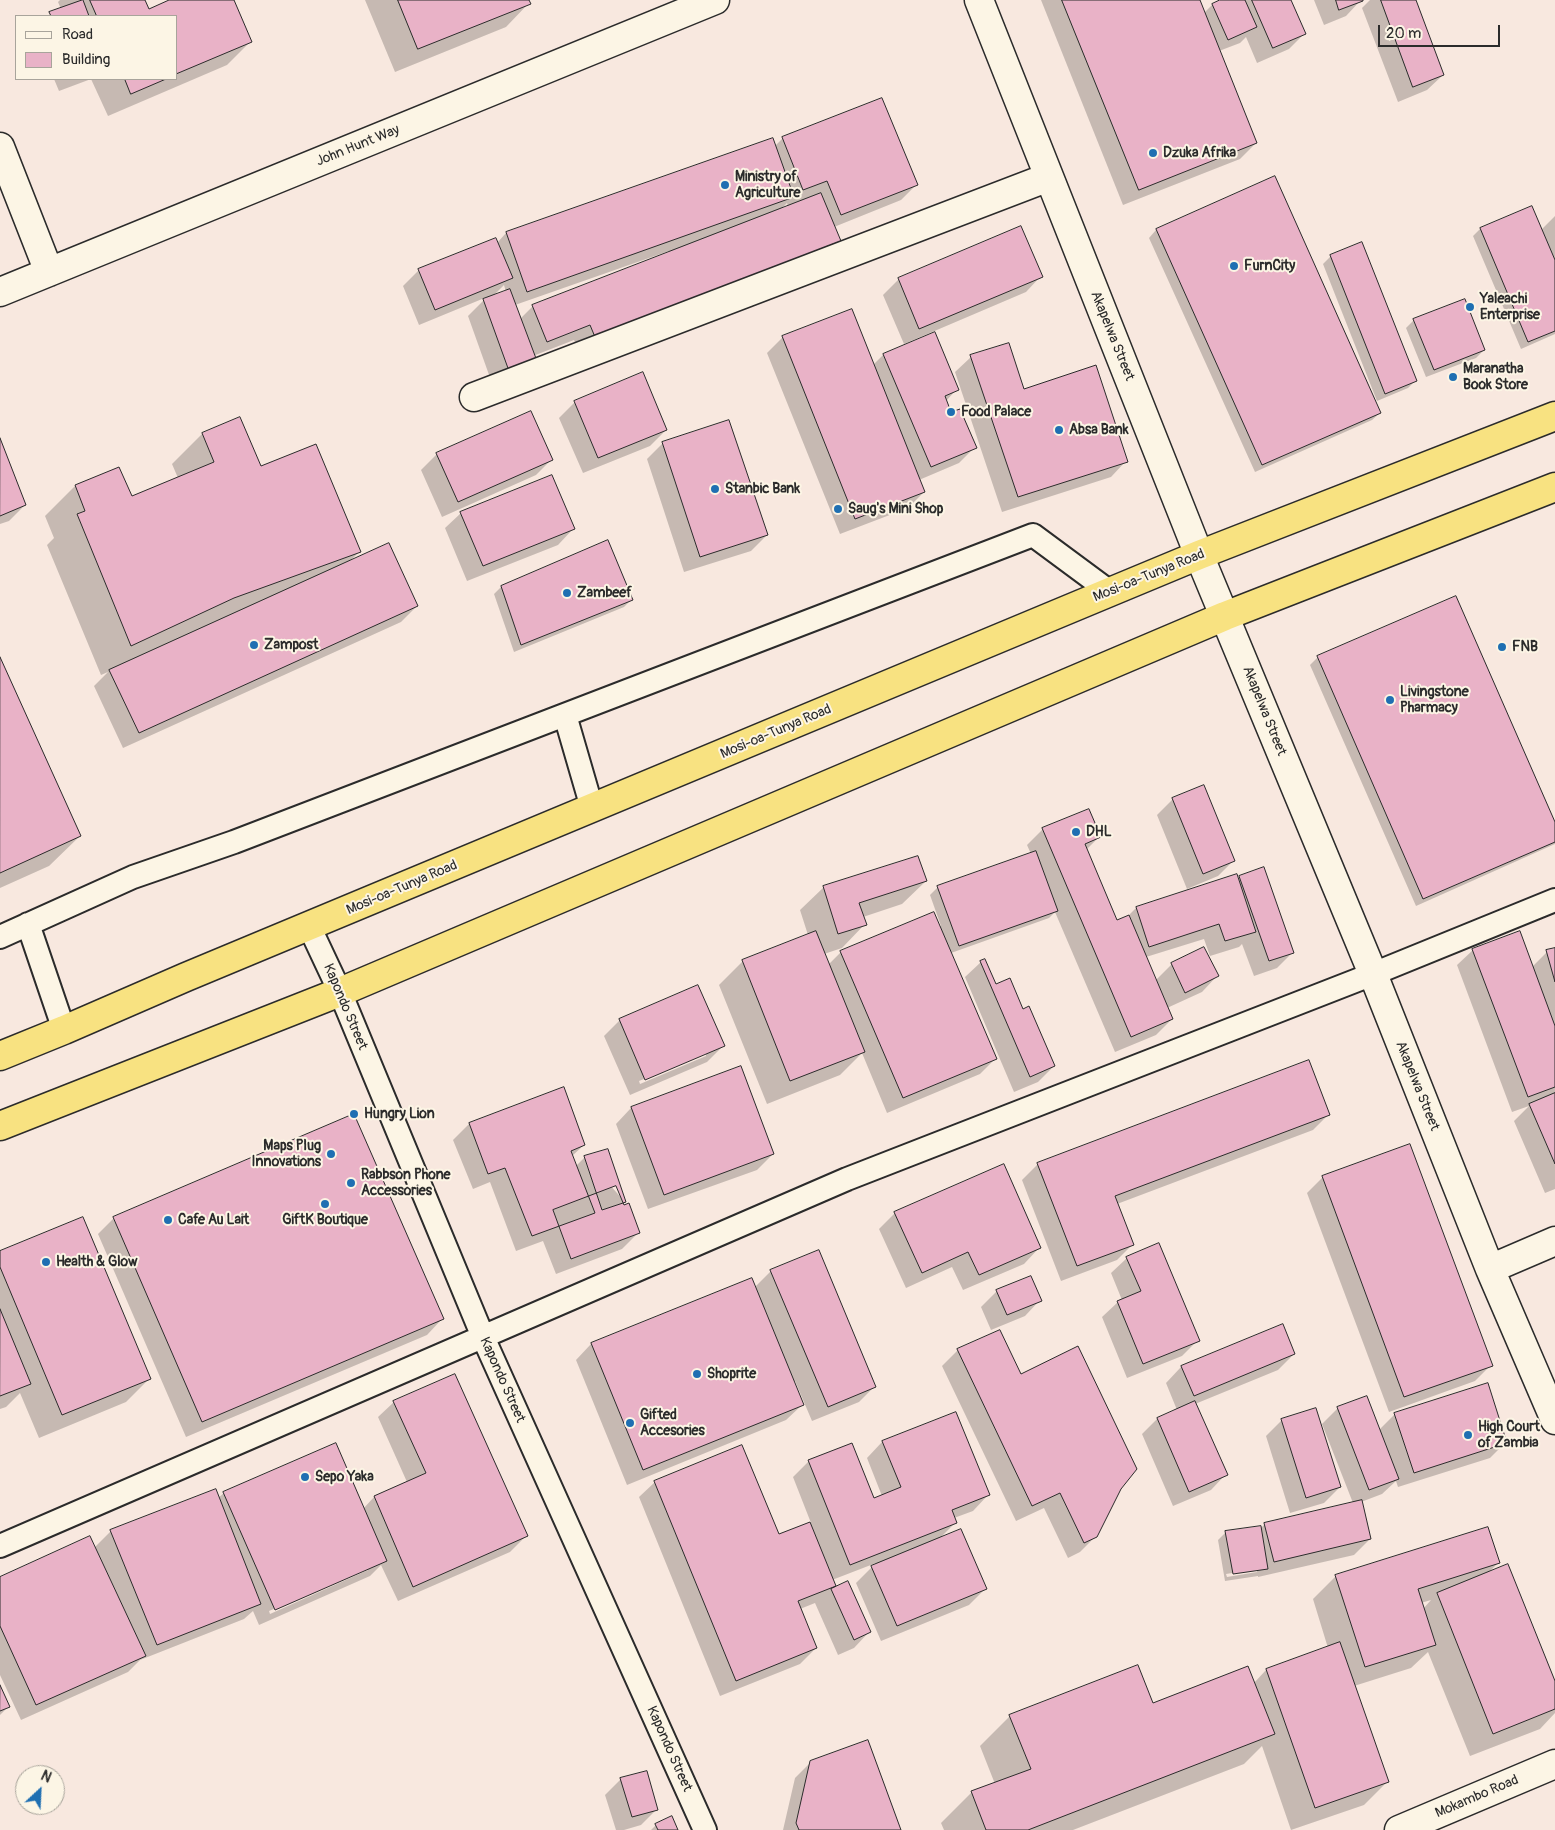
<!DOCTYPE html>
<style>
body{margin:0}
#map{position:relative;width:1555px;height:1830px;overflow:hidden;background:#f8e8df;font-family:Pangolin,sans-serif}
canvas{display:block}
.legend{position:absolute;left:15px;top:15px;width:162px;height:65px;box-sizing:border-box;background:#fcf5e5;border:1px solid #a8a49b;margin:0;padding:6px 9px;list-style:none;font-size:15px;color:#2b2b2b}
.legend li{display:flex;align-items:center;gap:10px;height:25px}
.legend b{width:25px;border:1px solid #a8a49b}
.north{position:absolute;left:15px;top:1765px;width:50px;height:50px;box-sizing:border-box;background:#fcf5e5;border:1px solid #a8a49b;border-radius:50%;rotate:25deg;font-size:14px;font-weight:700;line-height:20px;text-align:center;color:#2b2b2b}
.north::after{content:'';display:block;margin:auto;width:18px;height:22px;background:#1f6fb2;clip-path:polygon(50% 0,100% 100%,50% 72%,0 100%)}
.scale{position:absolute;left:1378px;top:25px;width:122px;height:22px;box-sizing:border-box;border:2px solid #2b2b2b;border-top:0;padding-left:6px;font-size:15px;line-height:18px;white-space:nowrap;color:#2b2b2b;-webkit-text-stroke:4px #fcf5e5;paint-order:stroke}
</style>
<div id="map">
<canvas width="1555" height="1830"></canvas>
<ul class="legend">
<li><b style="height:6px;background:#fcf5e5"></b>Road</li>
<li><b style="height:14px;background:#e9b2c7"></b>Building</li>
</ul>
<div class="north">N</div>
<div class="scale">20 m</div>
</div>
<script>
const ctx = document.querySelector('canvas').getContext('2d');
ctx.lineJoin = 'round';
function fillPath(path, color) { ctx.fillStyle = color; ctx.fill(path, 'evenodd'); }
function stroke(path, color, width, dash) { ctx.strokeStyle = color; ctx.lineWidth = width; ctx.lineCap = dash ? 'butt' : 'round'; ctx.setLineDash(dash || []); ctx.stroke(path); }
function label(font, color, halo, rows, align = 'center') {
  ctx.font = font + ' Pangolin,sans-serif'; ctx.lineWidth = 4; ctx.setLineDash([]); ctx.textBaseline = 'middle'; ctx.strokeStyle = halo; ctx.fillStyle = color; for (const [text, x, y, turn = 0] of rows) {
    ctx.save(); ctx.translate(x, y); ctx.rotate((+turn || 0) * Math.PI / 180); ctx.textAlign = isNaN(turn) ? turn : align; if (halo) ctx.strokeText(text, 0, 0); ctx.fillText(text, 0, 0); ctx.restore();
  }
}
fillPath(new Path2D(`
 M60,0h84l4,10 25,-10h59l18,42 -23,23 -119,51 -17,-37h85v-63h-129l14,-7 -3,-7z
 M365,0h163l1,3 -23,24 -111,45z
 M1041,0h157l6,13 8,-8 12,-5h66l15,33 -16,16 -32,14 -11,-26 -6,6 -21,8 37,92 -16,16 -117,46z
 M1314,0h47l-15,16 -22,9z
 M1370,0h45l28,75 -16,15 -29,12 -36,-94z
 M54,79h37l-32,12z
 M783,138l133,47 -15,15 -67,27 5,13 -16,16 -244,96 -5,-12 -41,16 -40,30 -25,-70 19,-19 -68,28 -16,-39 16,-16 78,-27 9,-10 269,-87zM787,203l1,4 -8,3zM669,251l1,2 -137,53 -13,13 -5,-14zM504,285l2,7 -14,5z
 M1274,178l106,235 -8,7 -117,52 -106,-234 7,-8z
 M1531,208l10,22 14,-14v118l-34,15 -48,-113 7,-7z
 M1331,256l84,125 -7,7 -31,13 -54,-137z
 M1041,276l-15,16 -122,52 -21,-49 16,-16z
 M1414,320l70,30 -8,8 -50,19 -20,-49z
 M934,334l23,55 -11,12 4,13 25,33 -16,16 -40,17 5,12 -16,16 -68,26 -73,-181 16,-16 90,28 10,-10z
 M971,357l155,104 -15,16 -109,35 -47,-140z
 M575,402l91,28 -16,16 -67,27 -24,-55z
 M240,418l20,49 99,85 -10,10 68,44 -16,16 -278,126 -29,-62 14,-14 -7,3 -54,-130 7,-7 -9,-22 30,-30 56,11 47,-19 -6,-14 30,-30z
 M0,442l25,63 -16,16 -9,3z
 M663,443l104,92 -16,16 -67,21 -37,-113z
 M437,454l115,5 -16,16 -94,42 -21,-47z
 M461,513l112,16 -15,16 -91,36 -22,-53z
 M501,587l131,12 -8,8 -110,45 -20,-58z
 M1456,598l99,227v19l-139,62 -106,-241 8,-8z
 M0,660l80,176 -31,30 -49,22z
 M1173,799l60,62 -15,15 -31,13 -30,-74z
 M1088,810l12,26 -14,14 30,72 12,-6 8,-8 100,-32 1,4 3,-3 53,75 -16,16 -23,8 -12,-32 -3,3 -29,9 -6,-17 -58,18 10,23 16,-16 45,12 -15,16 -35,16 5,11 -16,16 -41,17 -60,-140 -6,6 -98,35 45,105 -16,16 -93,39 -25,-60 -22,22 -73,29 -48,-119 24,-24 65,-26 -8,-25 24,-23 102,-6 -24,23 -39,13 2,7 -23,24 -18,6 4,11 13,-13 100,-26 -11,-31 8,-8 93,-33 -4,-9 16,-16z
 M1555,949v240l-10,4 -31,-72 15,-15 -17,6 -55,-147 16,-15 59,17 15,-15z
 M981,962l14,24 27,24 32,56 -16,16 -24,10 -49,-115z
 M697,987l26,59 -16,16 -77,33 -26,-59 16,-16zM706,1053v3l-66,28 -1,-3z
 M563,1089l21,56 -12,11 4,10 9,-9 40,45 -2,2 15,29 -16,16 -66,25 -13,-33 -27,10 -26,-69 -17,7 -20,-49 16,-16z
 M631,1108l142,46 -16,16 -109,39 -32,-85z
 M1329,1114l-16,16 -196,74 16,40 -16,16 -56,21 -39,-101 16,-16z
 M1323,1177l168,188 -16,16 -86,31 -82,-219z
 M895,1213l144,35 -15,16 -61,26 -11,-23 -46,21 -27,-59z
 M114,1218l328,101 -15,16 -241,102 -88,-203z
 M0,1252l149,127 -23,23 -87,36 -19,-45 -14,14 -6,2z
 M1127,1258l71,82 -16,16 -55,22 -25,-61 16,-15 4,-2 -11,-27z
 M771,1271l104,115 -16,16 -47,19 -17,-40 -2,1 9,23 -16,15 -159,65 -51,-125 15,-16 160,-65 3,9z
 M997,1291l43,9 -15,16 -34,14 -10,-23z
 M1282,1326l12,28 -16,16 -83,34 31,70 -15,16 -38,16 -31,-72 15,-15 20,-9 -11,-27 15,-16z
 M958,1350l62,25 100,113 -24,48 -16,16 -12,6 -24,-50 -28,13 -74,-155z
 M394,1402l132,134 -16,16 -112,49 -17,-36 -11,11 -111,49 -6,-14 -9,8 -104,41 -12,12 -107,48 -21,-45v-96l94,-31 17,-17 107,-33 6,-5 139,16 11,-12 33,-15 -29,-65zM368,1568v2l-98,44 -1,-3z
 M1338,1408l41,22 16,-16 111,28 -16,16 -92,29 -2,-6 -14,13 -21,8 9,37 -16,16 -96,22v-1l-33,5 -7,-41 7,-7 35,-4 5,-5 88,-21 -31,-79zM1257,1569v3l-30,5 -1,-3z
 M955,1414l33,81 -15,16 -19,7 2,4 -18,18 47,49 -16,16 -88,36 -25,-58 20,-20 -44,17 4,8 33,44 -15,16 -16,7 -23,-52 -15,6 16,39 -16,16 -80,32 -81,-199 16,-15 123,54 33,-13 -18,-46 15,-15 43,-17 23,55 8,-4 -15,-38 15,-16z
 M1282,1420l58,67 -16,16 -34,10 -24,-77z
 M1498,1563l-11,11 68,111v28l-15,16 -70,27 -42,-104 -17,16 -57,18 34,95 -24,24 -73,25 -29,-84 -18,18 -171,66h-129l-3,-7 31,-31 23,-8 -15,-38 30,-30 142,-12 102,-21 12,-13 62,-22 -15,-49 23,-23zM1431,1600l-8,9 -2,-6z
 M0,1688l8,19 -8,8z
 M811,1762l89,68h-117l12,-52z
 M621,1779l36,30 -16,16 -17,5h-8l-11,-35z
 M656,1825l21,5h-26z`), '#0003');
const building = new Path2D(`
 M83,0l6,16h-38l-2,-4z
 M90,0h55l4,9 20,-9h65l18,42 -76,32v-58h-79z
 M398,0h131l2,4 -113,45z
 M1062,0h138l57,143 -118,47z
 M1220,0h25l12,27 -29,13 -16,-36z
 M1252,0h39l15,34 -33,14z
 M1336,0h27v1l-24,9z
 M1381,0h35l28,75 -31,12z
 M125,79h41l-35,15z
 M882,98l36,87 -77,30 -14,-34 -24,9 -21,-53z
 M773,138l21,59 -267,95 -21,-60z
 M1275,176l106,237 -119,52 -106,-236z
 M821,193l20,48 -246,96 -5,-12 -43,17 -15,-37z
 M1532,206l23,54v71l-27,11 -48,-114z
 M1021,226l22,51 -124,52 -21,-51z
 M496,238l17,40 -78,32 -17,-41z
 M1362,242l55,139 -32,13 -55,-139z
 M510,289l27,72 -28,10 -26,-72z
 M1465,299l20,51 -51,20 -21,-51z
 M852,309l73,183 -70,27 -73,-183z
 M935,332l24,58 -14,6 6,16 9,-3 17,39 -46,19 -48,-113z
 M1009,343l15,46 72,-24 32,97 -110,35 -48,-142z
 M643,372l24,58 -69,28 -24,-57z
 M531,411l22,49 -95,42 -22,-49z
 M240,417l21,49 55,-22 45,108 -127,46 -103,48 -54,-132 8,-3 -10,-26 44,-18 13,29 82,-34 -12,-29z
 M729,420l39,115 -68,22 -38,-115z
 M0,438l26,67 -26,11z
 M552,475l23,54 -92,37 -23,-54z
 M608,540l25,60 -112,45 -20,-59z
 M389,543l29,63 -279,127 -30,-63z
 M1456,596l99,226v20l-132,57 -106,-243z
 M0,657l81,179 -81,37z
 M1204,785l31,76 -32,13 -31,-76z
 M1089,809l12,28 -16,7 32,76 12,-5 44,104 -42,18 -89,-209z
 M1036,851l22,60 -99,35 -22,-60z
 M918,856l9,25 -68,22 8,22 -29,9 -15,-48z
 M1264,867l30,86 -25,8 -30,-85z
 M1237,874l19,58 -31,9 -6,-17 -70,23 -13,-40z
 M934,912l63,147 -94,39 -63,-147z
 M816,931l49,121 -75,29 -48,-121z
 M1520,931l35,95v61l-27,10 -56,-148z
 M1204,947l15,29 -34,17 -14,-30z
 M1555,948v34l-9,-32z
 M985,959l11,25 14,-6 13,31 6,-3 26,60 -25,11 -50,-116z
 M698,985l27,61 -80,34 -26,-61z
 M1309,1060l21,55 -215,81 19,49 -57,21 -40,-103z
 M741,1066l33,88 -110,41 -33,-88z
 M564,1087l21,58 -14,6 24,62 -63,23 -27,-68 -17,6 -19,-51z
 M1555,1093v71l-26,-60z
 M354,1114l90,205 -242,103 -89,-205z
 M1410,1144l83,222 -89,31 -82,-221z
 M608,1149l18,53 -24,8 -18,-54z
 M1004,1164l37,84 -62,27 -11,-23 -46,21 -28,-61z
 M616,1186l8,19 5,-2 11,30 -69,26 -18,-49z
 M83,1217l68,162 -89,36 -62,-148v-16z
 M1159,1243l41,98 -57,23 -26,-63 24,-10 -15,-34z
 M819,1250l57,137 -48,20 -58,-137z
 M1031,1276l11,25 -35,14 -11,-25z
 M752,1278l52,127 -161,65 -52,-127z
 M0,1309l31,75 -31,12z
 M1283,1324l12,30 -101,42 -13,-30z
 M1000,1330l21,44 57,-28 59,123 -16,20 -24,48 -13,6 -24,-50 -28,13 -75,-157z
 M455,1374l73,162 -115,51 -39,-91 52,-23 -33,-72z
 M1488,1383l19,60 -93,30 -20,-60z
 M1367,1396l32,83 -30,11 -32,-83z
 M1195,1401l33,74 -39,17 -32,-74z
 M1316,1408l25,79 -35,11 -25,-79z
 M956,1412l34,83 -38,15 5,13 -107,42 -42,-105 44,-17 22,55 27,-11 -19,-46z
 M336,1443l51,118 -112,49 -52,-118z
 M742,1445l37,89 31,-12 26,64 -38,15 19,47 -81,33 -82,-200z
 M216,1489l45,115 -104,41 -47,-115z
 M1362,1500l9,39 -97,23 -10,-39z
 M1261,1526l7,43 -35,5 -8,-43z
 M1488,1527l12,36 -82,26 18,56 -71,22 -30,-92z
 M961,1529l26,60 -90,37 -26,-60z
 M90,1536l56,120 -110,49 -36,-79v-49z
 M1508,1564l47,117v28l-62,25 -56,-141z
 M848,1581l23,51 -17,8 -23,-51z
 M1340,1642l49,140 -74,26 -49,-139z
 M1138,1665l15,38 95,-37 27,68 -247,96h-42l-15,-39 60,-22 -22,-54z
 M0,1685l10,22 -10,4z
 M868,1740l33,90h-102l-3,-7 14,-62z
 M647,1771l11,39 -26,7 -12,-39z
 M672,1816l6,14h-20l-3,-6z`);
fillPath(building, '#e9b2c7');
stroke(building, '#2b2b2b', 1);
const lane = new Path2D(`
 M565,715l27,93
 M28,924l36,106
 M309,926l31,66 143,345 222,493
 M0,937l133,-60 101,-35 799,-307 77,57
 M0,1546l847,-367 526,-205 182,-74`);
const street = new Path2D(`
 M979,0l220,555 174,419 117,295 65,151
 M0,147l49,125
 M0,292l715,-292
 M474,397l575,-220
 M1490,1269l65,-28
 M1399,1830l156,-66`);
const highway = new Path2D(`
 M0,1056l64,-26 122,-53 924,-385 89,-37 356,-139
 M0,1126l340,-134 885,-376 330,-129`);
stroke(lane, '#2b2b2b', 26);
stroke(street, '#2b2b2b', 31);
stroke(highway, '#2b2b2b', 31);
stroke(lane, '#fcf5e5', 22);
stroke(street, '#fcf5e5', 28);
stroke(highway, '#f8e281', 28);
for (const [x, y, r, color] of [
 [1153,153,5,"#1f6fb2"],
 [725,185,5,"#1f6fb2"],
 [1234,266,5,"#1f6fb2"],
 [1470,307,5,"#1f6fb2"],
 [1453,377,5,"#1f6fb2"],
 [951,412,5,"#1f6fb2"],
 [1059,430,5,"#1f6fb2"],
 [715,489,5,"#1f6fb2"],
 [838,509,5,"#1f6fb2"],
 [567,593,5,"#1f6fb2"],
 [254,645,5,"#1f6fb2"],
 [1502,647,5,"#1f6fb2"],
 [1390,700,5,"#1f6fb2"],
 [1076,832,5,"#1f6fb2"],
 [354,1114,5,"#1f6fb2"],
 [331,1154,5,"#1f6fb2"],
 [351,1183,5,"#1f6fb2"],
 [325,1204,5,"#1f6fb2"],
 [168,1220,5,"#1f6fb2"],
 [46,1262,5,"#1f6fb2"],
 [697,1374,5,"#1f6fb2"],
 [630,1423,5,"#1f6fb2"],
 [1468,1435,5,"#1f6fb2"],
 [305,1477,5,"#1f6fb2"]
]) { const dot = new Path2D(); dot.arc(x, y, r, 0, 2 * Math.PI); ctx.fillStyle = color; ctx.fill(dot); stroke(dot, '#fcf5e5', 2); }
label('14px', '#2b2b2b', '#fcf5e5', [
 ["John Hunt Way",358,146,-22],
 ["Akapelwa Street",1112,336,68],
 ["Mosi-oa-Tunya Road",1149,576,-22],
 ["Akapelwa Street",1264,711,68],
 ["Mosi-oa-Tunya Road",776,732,-23],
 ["Mosi-oa-Tunya Road",402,888,-23],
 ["Kapondo Street",345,1007,67],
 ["Akapelwa Street",1417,1086,68],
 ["Kapondo Street",502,1380,66],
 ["Kapondo Street",669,1749,66],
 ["Mokambo Road",1477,1797,-23]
]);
label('bold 14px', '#2b2b2b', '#fcf5e5', [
 ["Dzuka Afrika",1163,153],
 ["Ministry of",735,177],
 ["Agriculture",735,193],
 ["FurnCity",1244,266],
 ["Yaleachi",1480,299],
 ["Enterprise",1480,315],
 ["Maranatha",1463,369],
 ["Book Store",1463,385],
 ["Food Palace",961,412],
 ["Absa Bank",1069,430],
 ["Stanbic Bank",725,489],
 ["Saug's Mini Shop",848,509],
 ["Zambeef",577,593],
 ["Zampost",264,645],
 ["FNB",1512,647],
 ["Livingstone",1400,692],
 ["Pharmacy",1400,708],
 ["DHL",1086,832],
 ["Hungry Lion",364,1114],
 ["Maps Plug",321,1146,"right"],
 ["Innovations",321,1162,"right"],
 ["Rabbson Phone",361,1175],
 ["Accessories",361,1191],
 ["Cafe Au Lait",178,1220],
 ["GiftK Boutique",325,1220,"center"],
 ["Health & Glow",56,1262],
 ["Shoprite",707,1374],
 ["Gifted",640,1415],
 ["Accesories",640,1431],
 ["High Court",1478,1427],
 ["of Zambia",1478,1443],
 ["Sepo Yaka",315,1477]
], 'left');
</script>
